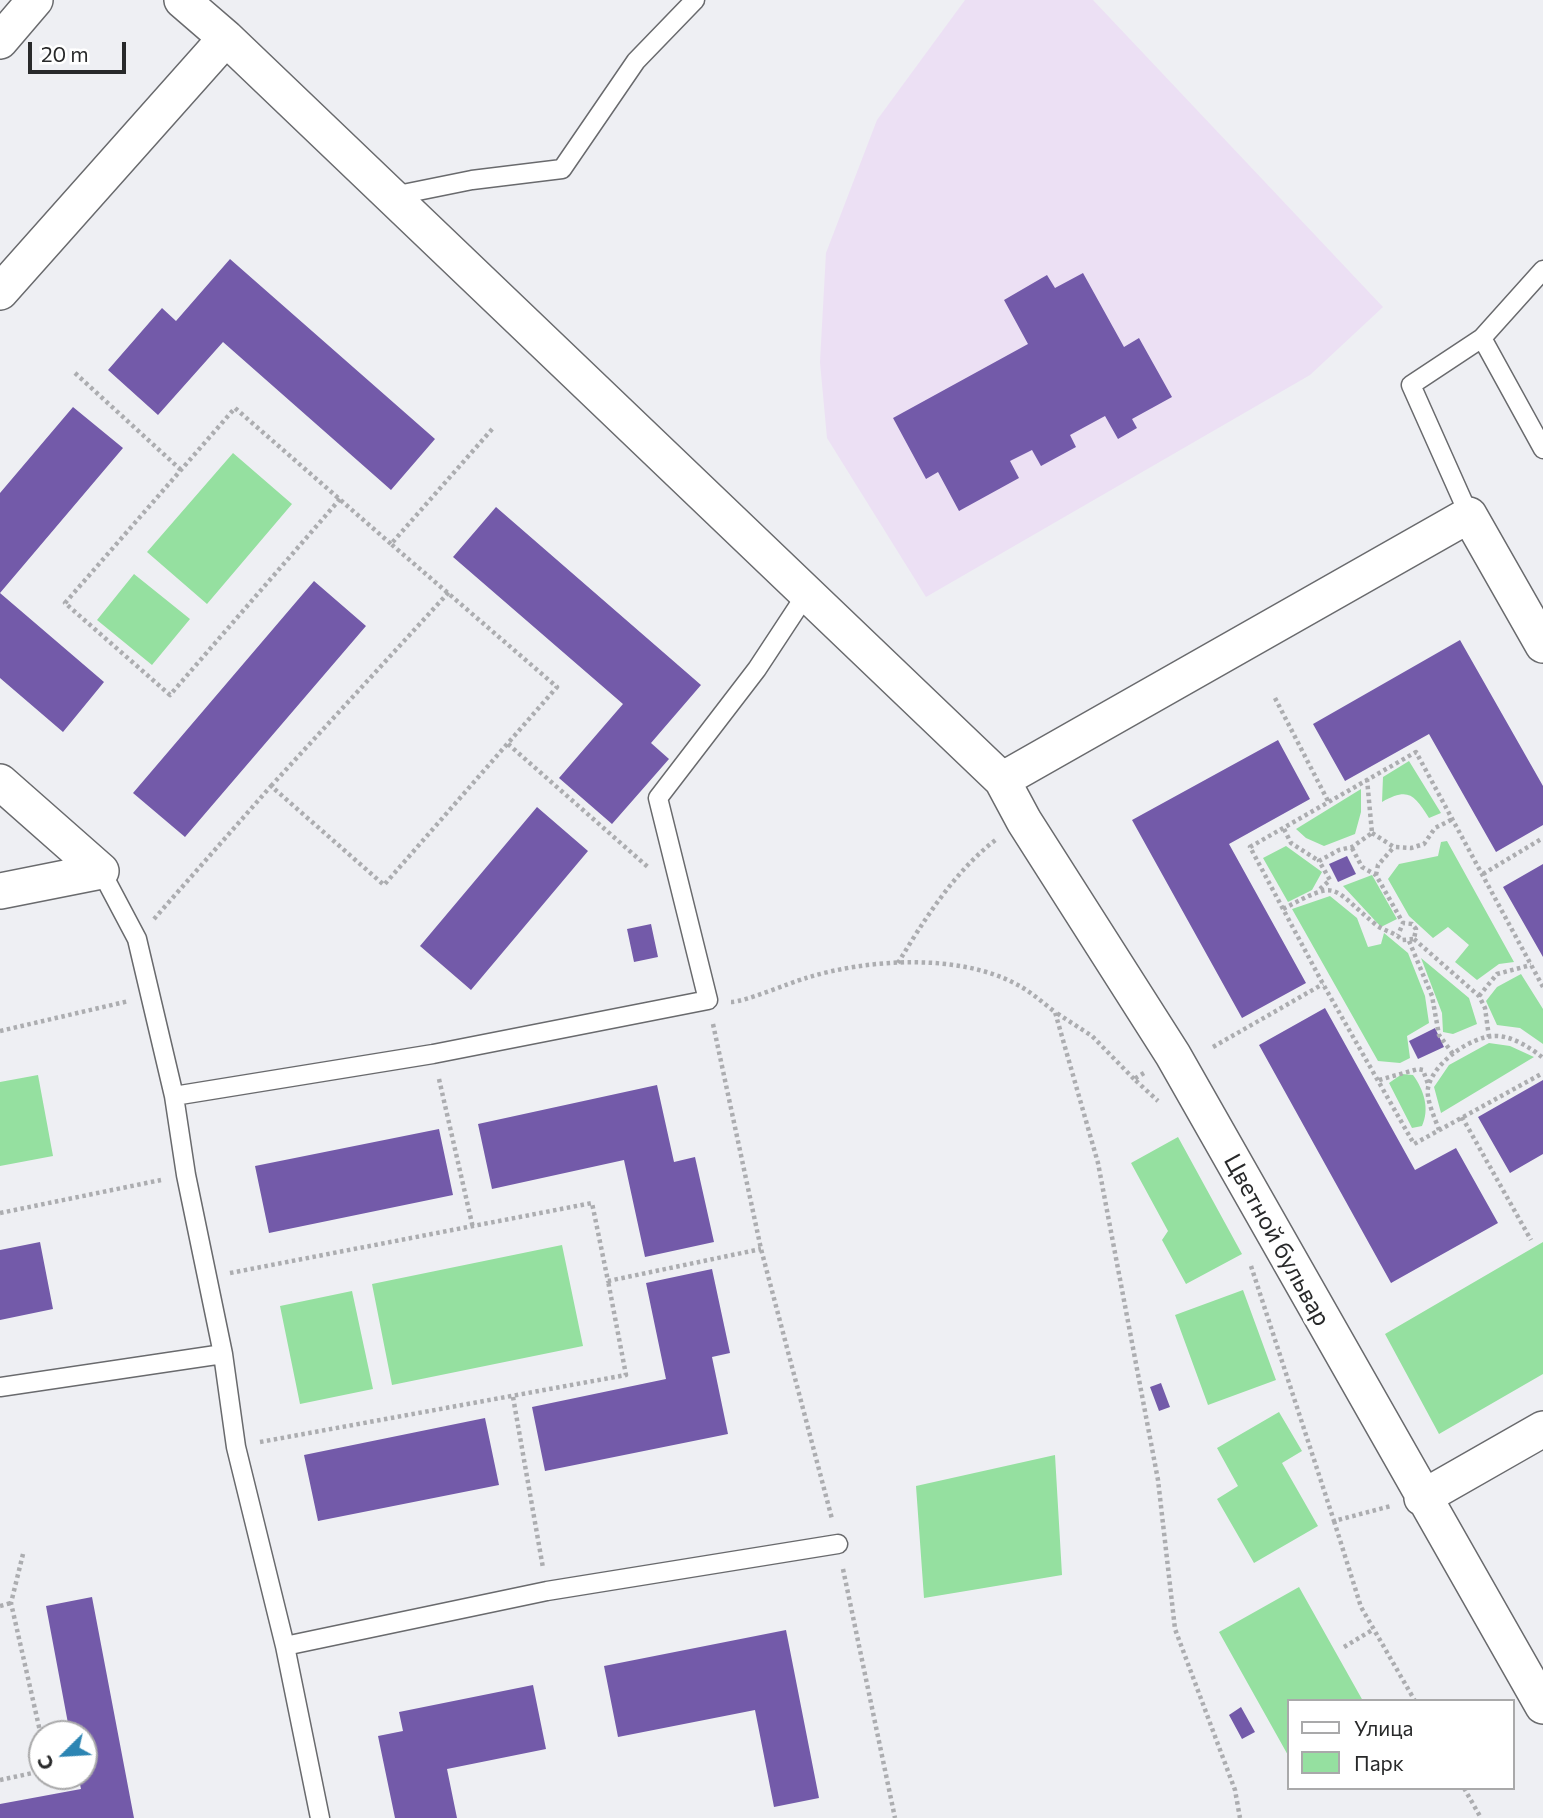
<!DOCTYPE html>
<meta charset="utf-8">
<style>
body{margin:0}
#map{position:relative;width:1543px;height:1818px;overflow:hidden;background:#eeeff3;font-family:Commissioner,sans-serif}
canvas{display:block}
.legend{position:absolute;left:1287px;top:1699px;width:228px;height:91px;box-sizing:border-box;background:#fff;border:2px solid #a9a9aa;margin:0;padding:9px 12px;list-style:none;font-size:21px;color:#28292a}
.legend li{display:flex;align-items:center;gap:14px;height:35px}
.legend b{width:35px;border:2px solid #a9a9aa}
.north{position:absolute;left:28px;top:1720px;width:70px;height:70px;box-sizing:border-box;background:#fff;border:2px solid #a9a9aa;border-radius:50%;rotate:246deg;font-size:19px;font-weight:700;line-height:28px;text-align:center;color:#28292a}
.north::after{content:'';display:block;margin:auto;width:24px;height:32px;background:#2c85b3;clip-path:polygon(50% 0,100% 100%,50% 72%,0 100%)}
.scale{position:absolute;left:28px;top:42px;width:98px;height:32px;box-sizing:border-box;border:4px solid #28292a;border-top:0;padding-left:9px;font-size:21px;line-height:24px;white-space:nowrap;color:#28292a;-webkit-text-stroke:5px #fff;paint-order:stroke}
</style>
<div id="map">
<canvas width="1543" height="1818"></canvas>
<ul class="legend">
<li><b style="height:9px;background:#fff"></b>Улица</li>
<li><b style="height:19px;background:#95e0a0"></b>Парк</li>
</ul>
<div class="north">С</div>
<div class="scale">20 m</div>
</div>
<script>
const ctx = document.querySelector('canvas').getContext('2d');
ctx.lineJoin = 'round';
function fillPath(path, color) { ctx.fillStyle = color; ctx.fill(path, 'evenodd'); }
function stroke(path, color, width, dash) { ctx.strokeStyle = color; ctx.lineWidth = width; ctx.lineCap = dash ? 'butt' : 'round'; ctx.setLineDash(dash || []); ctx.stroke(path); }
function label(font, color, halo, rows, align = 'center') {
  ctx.font = font + ' Commissioner,sans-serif'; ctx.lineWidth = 7; ctx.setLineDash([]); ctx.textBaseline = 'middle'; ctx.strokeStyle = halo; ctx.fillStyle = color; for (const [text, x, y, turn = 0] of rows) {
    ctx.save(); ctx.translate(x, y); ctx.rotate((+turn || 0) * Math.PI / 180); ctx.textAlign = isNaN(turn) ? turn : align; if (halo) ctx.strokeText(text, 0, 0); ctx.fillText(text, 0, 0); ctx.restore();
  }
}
fillPath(new Path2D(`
 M965,0h128l290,307 -73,68 -384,222 -99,-159 -7,-76 6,-109 51,-133z`), '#ece0f4');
fillPath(new Path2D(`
 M233,453l59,51 -85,100 -60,-52z
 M134,574l56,45 -38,46 -55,-45z
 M1409,761l32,52 -12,5c-15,-23 -20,-31 -47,-16l1,-25z
 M1361,789v23l-6,22 -31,12 -18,-8 -10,-9z
 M1447,841l67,121 -15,2 -22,16 -22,-18 14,-17 -21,-18 -15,11 -24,-22 -21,-37 11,-15 39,-8 3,-14z
 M1286,846l36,26 -10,18 -24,12 -25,-44z
 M1372,875l25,44 -16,8 -38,-41z
 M1330,896l27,22 11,29 13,-3 3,-11 24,20 17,43 4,27 -22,13 3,22 -10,5 -22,-2 -86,-152z
 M1421,958l48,40 8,26 -24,10 -10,-2 -1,-19z
 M1521,974l22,35v35l-23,-16 -23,-3 -11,-24 11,-14z
 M1489,1043l21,3 24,11 -93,56 -7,-26 15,-22z
 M1402,1074l11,1c11,15 17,34 9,51l-10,2 -23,-45z
 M38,1075l15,81 -53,10v-84z
 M1178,1137l64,117 -56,30 -24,-44 6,-9 -37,-68z
 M1543,1242v132l-104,60 -54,-100z
 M562,1245l21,101 -191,39 -20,-101z
 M1243,1290l33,90 -68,25 -33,-90z
 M352,1291l21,98 -73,15 -20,-98z
 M1279,1412l23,39 -20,12 36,63 -64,37 -37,-64 21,-13 -21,-38z
 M1055,1455l7,120 -138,23 -8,-112z
 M1299,1587l64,114h-74v56l-70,-125z`), '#95e0a0');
fillPath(new Path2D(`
 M230,259l205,180 -44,51 -168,-148 -65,73 -50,-45 54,-62 14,13z
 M1083,273l41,74 15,-9 33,59 -40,22 5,9 -19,11 -13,-23 -35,19 6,12 -35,19 -9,-16 -22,11 9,17 -60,33 -21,-39 -12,7 -33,-61 135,-74 -24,-44 43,-25 8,13z
 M73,407l50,41 -123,145v-100z
 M496,507l205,178 -50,58 18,16 -57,65 -53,-46 64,-74 -170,-147z
 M314,581l52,45 -181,211 -52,-44z
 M0,593l104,89 -41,50 -63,-54z
 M1460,640l83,146v39l-47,27 -67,-118 -84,47 -32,-57z
 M1278,740l32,59 -81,45 77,139 -64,35 -110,-198z
 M537,807l51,44 -117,139 -51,-44z
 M1347,856l9,18 -18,8 -9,-18z
 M1543,864v93l-40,-70z
 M651,924l7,33 -24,5 -7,-33z
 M1325,1008l90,162 41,-22 42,75 -107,60 -132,-238z
 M1435,1028l9,19 -26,12 -9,-18z
 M1543,1080v74l-33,19 -32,-56z
 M657,1085l17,77 21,-5 19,85 -69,15 -21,-97 -132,29 -14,-65z
 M439,1129l14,66 -184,38 -14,-67z
 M40,1242l13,67 -53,11v-70z
 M712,1269l18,84 -18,4 16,77 -183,37 -13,-64 134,-28 -20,-96z
 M1161,1383l9,24 -11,4 -9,-24z
 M485,1418l14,67 -181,36 -14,-66z
 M92,1597l42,221h-134v-14l81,-15 -3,-13h6v-42h-14l-24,-128z
 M786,1630l33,168 -45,9 -19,-97 -137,27 -14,-71z
 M533,1685l13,64 -99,20 10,49h-62l-17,-82 25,-5 -4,-19z
 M1241,1707l14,25 -13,7 -13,-24z`), '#735aa9');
const service = new Path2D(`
 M388,197l84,-17 90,-11 74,-108 59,-61
 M1482,338l61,111
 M1469,515l-58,-130 71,-47 61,-68
 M101,871l36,68 37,157 12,79 37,179 13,93 49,199 35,172
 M174,1096l259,-42 275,-54 -50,-202 99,-129 50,-76
 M0,1387l223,-33
 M285,1646l262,-55 291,-47`);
const minor = new Path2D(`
 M182,0l44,38
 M0,41l35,-41
 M0,292l226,-254 776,742 22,41 149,234 370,651
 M1002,780l467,-265 74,130
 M0,782l101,89
 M0,891l101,-20
 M1422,1498l121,-69`);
stroke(service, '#696a6d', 21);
stroke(minor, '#696a6d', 38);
stroke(new Path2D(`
 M75,373l106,97
 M340,499l-170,196 -105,-92 170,-195 156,136
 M1275,698l53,103
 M508,744l141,124
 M271,786l178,-194
 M1284,829l7,14 28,18
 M1372,833l22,14 17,1 13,-4 11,-16 18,-9
 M1352,848l10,19 14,8 27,48
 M1483,874l60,-36
 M1376,875l2,-10 16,-18
 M1320,889l10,-9 -11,-19 20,-11 13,-3 20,-14 -5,-54
 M1283,909c57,-30 46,-23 92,15 8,7 20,8 27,16l12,-1 2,-10 -4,-5 -9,-1 -5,12
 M154,919l117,-133 113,99 173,-198 -166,-143 103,-117
 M1414,939l65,57 6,12 4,29
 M1409,941l23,55 7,39 14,19
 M898,963c26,-43 58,-94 99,-124
 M1543,987l-127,-235 -166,95 73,137 91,160 129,-71
 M1479,996l18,-22 34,-9
 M731,1002c13,0 58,-19 75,-24 61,-19 152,-25 210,6 14,7 26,18 39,28
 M713,1024l48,225 71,270
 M0,1031l129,-30
 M1213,1047l110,-63
 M1144,1073l-10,6 24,22
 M439,1079l34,149
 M1134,1079l-42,-43 -37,-24 43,151 60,317 17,149 60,161 5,28
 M1379,1080l39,-11 5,1 5,14
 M1462,1117l69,123
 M1439,1130c-4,-12 -13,-30 -11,-42 5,-25 42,-51 66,-52 17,-1 37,12 49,22
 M0,1213l161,-33
 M1251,1266l83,255 57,-15
 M230,1273l362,-70 16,78 153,-32
 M513,1397l30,171
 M260,1442l366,-67 -18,-94
 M1334,1521l27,86 54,94
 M23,1554l-12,49 31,137
 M843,1569l52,249
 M0,1606l11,-3
 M1344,1647l30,-18
 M0,1780l42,-9
 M1464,1788l17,30`), '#acadb0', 4.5, [3.5, 3.5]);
stroke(service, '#fff', 18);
stroke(minor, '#fff', 35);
label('24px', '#28292a', '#fff', [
 ["Цветной бульвар",1277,1240,61]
]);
</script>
